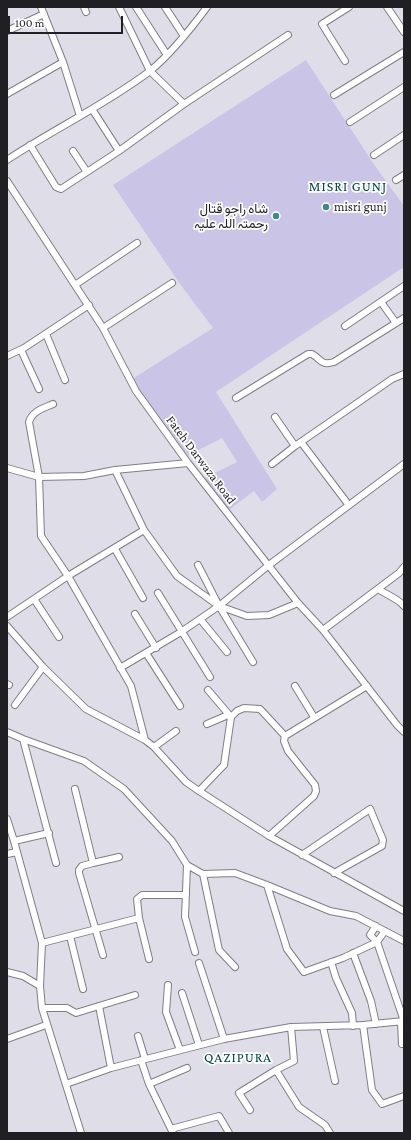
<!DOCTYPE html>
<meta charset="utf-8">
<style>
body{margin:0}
#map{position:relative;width:411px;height:1140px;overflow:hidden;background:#dfdee8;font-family:"Crimson Pro",serif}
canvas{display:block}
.frame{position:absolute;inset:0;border:8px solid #201f23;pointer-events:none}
.scale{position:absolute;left:8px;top:16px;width:115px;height:18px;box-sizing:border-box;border:2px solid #201f23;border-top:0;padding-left:5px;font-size:12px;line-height:14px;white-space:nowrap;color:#201f23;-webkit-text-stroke:3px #fff;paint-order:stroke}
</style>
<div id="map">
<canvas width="411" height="1140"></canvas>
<div class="frame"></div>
<div class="scale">100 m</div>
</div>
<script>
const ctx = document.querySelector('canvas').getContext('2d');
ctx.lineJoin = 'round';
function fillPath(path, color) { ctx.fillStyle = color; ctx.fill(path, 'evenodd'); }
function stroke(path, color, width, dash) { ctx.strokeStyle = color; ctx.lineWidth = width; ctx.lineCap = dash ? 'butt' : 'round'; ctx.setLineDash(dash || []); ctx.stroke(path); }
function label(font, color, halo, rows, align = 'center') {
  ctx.font = font + ' "Crimson Pro",Vazirmatn,serif'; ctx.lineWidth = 3.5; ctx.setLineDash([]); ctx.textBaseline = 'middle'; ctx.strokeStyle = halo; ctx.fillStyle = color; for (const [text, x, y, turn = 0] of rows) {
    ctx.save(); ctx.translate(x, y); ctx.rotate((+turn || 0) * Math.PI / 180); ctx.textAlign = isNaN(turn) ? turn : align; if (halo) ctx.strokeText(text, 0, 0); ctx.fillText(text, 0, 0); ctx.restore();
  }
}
fillPath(new Path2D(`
 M306,60l67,103 31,43v61l-188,125 61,97 -15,13 -8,-11 -25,19 -26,-31 34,-17 -15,-24 -35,18 -55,-77 81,-51 -33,-44 -67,-99z`), '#cac5e6');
const street = new Path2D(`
 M41,7l22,55 17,54
 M84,7l2,5
 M119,7l31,64 34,33
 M136,7l31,48
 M165,7l19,29
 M387,7l17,25
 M7,31l37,-17
 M345,61l-23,-37 27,-17
 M7,94l56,-32
 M334,95l70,-43
 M92,109l27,42 65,-47 104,-69
 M350,122l54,-35
 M30,145l26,42 5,2 58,-38
 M73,151l14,21
 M374,155l30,-20
 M7,160c47,-31 98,-55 143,-89 22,-18 40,-41 57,-64
 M396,180l8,-5
 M7,181l96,147 33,63 52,72 110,140 25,27 74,95 7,7
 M75,285l62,-42
 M381,302l15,21
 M345,326l59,-40
 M103,328l69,-45
 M46,334l19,46
 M21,350l18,39
 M7,356l17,-8 65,-43
 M236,398l72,-44h4c10,6 9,12 22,8l70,-44
 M53,404c-9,4 -21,7 -24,18l10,55 2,59 27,40 63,110 14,54 9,7 32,35 13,9 70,45 135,75
 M275,417l20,29
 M301,442l47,62
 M272,464l23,-18 97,-67 12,-5
 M7,468l32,9 45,-1 31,-6 73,-7
 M115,470l29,60 33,46 42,30 28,10 22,-1 29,-12
 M115,549l28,49
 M198,565l21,41 34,56
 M378,589c9,6 19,9 26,17
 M158,593l52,84
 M34,599l25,38
 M135,614l21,34
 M7,617l61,-41 76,-46
 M200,619l27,33
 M7,626l36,41 43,42 59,31
 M323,630l76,-57 5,-6
 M146,653l34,53
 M120,668l61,-36 38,-26 50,-41 135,-101
 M7,684l2,1
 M295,686l19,31
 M208,690l23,27
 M15,705l28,-38
 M207,724l21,-9
 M7,732l16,7 61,22 40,28 48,52 15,24 16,9 32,-1 32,12 63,26 26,5 48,25
 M23,739l33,124
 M154,747l22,-16
 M75,789l18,74 -11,3 -3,4v3l24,82
 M199,791l25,-26 7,-48 6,-6 7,-3 16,1 25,27
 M7,819l7,22 28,102 -2,43 2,22 39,125
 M269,836l45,-40 2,-5 -1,-6 -27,-34 -4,-10 1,-5 82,-50
 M14,841l35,-8
 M7,854l10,-2
 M302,855l68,-46 13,31 -1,6 -48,27
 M93,863l26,-6
 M187,865l-2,52 10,35
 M203,874l16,76 16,17
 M267,885l20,64 17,23 39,-14 34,-16 8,-11
 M376,926l-6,9 7,7 27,79
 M70,936l13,53
 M42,943l97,-25
 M353,953l18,48 5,23
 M149,959l-10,-41 -2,-19 5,-4h44
 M331,962l5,16 16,35 1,13
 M199,963l25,76
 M7,972l16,4 17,10
 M168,985l-2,27 14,38
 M182,993l17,52
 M99,1006l12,62
 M42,1008h25l9,5 59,-18
 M401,1022l1,22h2
 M363,1025l9,65 10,14 22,-8
 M323,1027l12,54
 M138,1036l7,23
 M7,1039l39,-14
 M141,1060l8,24 24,49
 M276,1070l23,37 26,18 5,8
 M66,1084l45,-16 113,-29 67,-12 72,-2 41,-4
 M149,1084l38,-16
 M250,1110l-11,-17 37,-23 18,-9 -3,-34
 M171,1129l48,-13 10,17`);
stroke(street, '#7f7e87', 8);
stroke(street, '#fff', 6);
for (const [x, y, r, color] of [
 [326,207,4,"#408887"],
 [276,216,4,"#408887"]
]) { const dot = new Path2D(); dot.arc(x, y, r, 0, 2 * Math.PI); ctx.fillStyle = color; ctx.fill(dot); stroke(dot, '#fff', 1.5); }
label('13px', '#201f23', '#fff', [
 ["misri gunj",334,207],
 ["شاہ راجو قتال",268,209,"right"],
 ["رحمتہ اللہ علیہ",268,224,"right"]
], 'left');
label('13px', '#201f23', '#fff', [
 ["Fateh Darwaza Road",201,460,53]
]);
ctx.letterSpacing = '1px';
label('14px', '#034646', '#fff', [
 ["MISRI GUNJ",348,187],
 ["QAZIPURA",238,1058]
]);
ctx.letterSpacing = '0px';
</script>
